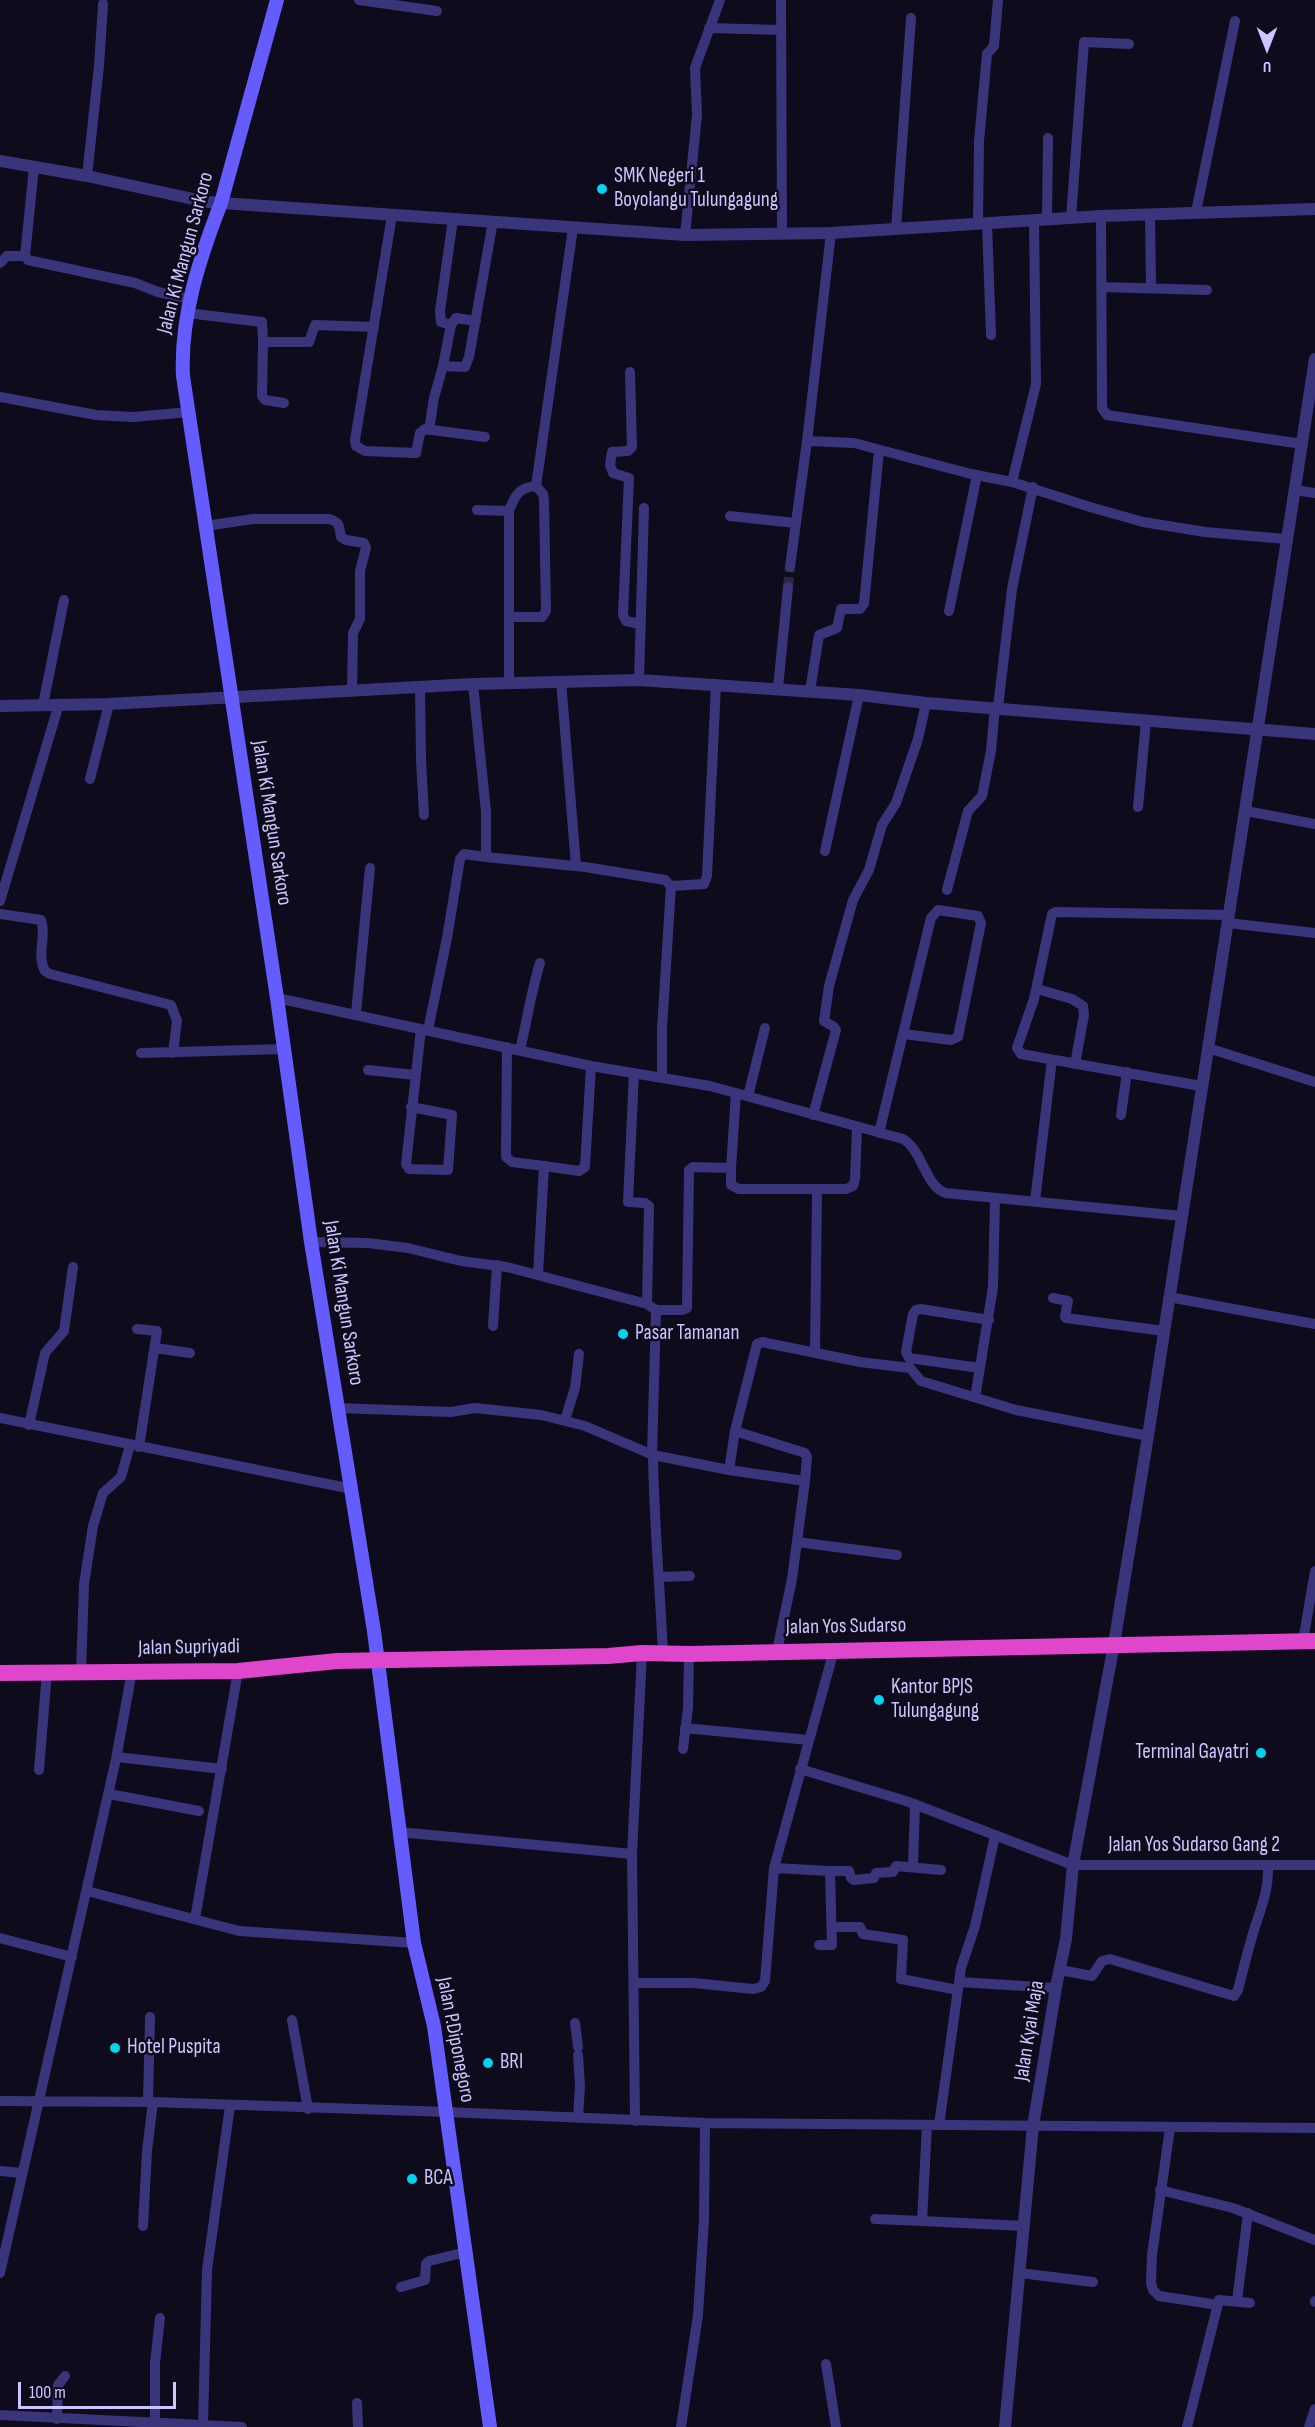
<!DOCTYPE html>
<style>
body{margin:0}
#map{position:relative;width:1315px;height:2427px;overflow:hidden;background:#0e0b1c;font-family:"Sofia Sans Condensed",sans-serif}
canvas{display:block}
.north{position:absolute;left:1237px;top:18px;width:60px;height:60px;-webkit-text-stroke:4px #0e0b1c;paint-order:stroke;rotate:180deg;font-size:16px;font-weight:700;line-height:24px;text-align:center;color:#cdc5ff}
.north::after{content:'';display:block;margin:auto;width:21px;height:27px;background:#cdc5ff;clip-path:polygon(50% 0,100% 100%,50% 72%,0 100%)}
.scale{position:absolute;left:18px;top:2382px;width:158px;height:27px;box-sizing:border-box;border:3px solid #cdc5ff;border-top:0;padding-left:8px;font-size:18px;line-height:21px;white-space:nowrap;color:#cdc5ff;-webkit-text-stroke:4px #0e0b1c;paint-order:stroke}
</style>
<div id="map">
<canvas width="1315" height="2427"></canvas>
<div class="north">U</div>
<div class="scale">100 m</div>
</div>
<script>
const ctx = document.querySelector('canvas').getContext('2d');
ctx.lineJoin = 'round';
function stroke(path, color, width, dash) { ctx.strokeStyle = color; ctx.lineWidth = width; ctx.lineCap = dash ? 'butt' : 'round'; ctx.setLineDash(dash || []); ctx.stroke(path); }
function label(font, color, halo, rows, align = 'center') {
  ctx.font = font + ' "Sofia Sans Condensed",sans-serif'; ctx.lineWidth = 5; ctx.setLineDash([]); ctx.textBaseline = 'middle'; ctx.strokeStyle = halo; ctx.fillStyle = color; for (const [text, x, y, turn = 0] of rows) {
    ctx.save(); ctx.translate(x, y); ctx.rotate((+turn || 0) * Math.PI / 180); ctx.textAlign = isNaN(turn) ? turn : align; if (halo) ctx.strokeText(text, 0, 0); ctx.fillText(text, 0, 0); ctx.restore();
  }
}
stroke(new Path2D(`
 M788,587l2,-20`), '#2b273e', 10, [10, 5]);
stroke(new Path2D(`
 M359,0l78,11
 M781,0l1,234
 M709,28l72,2
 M87,176l12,-110 4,-62
 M1196,212l39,-191
 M1150,214l1,73
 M392,215l-37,225 1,6 9,5 51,2 4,-20 5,-4 60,8
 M1101,216l1,192 5,7 195,29
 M1071,218l13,-176 45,2
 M1047,220l1,-82
 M978,224l1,-83 8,-87 7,-8 4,-46
 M987,224l4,111
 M896,229l15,-211
 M831,233l-24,208 47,2 117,31 41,8 78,25 53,15 62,10 81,7
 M685,235l12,-120 -2,-47 25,-68
 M25,256l9,-89
 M0,263l7,-7h18l3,4 107,23 23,9 33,7
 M1102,287l105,3
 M187,313l75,9 1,20
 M451,325l5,-7 20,3
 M443,366l8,-41 -10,-3 -1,-11 13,-92
 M630,372l2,75 -4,4 -16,1 -2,13 3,8 16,5 -6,137 3,6 14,3
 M0,397l96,18 38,2 55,-5
 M284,403l-19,-3 -3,-4 1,-54h46l6,-17 59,2
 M429,430l5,-32 9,-32 22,1 4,-10 24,-136
 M1012,482l24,-98 -2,-163
 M1294,490l21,3
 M477,510l32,1
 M730,516l65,7
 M205,526l48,-7h76c11,3 10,7 12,18l5,3 18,3 2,5 -6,23v48l-7,14 -1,57
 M790,567l17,-126
 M949,611l28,-136
 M509,617h33l4,-6 -2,-111 -1,-6 -7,-8 37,-258
 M639,680l5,-172
 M561,681l15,185
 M509,683v-172c5,-14 10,-24 27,-25
 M420,686l1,74 3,55
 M778,688l10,-101
 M810,691l9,-56 18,-7 4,-19h19l4,-5 15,-153
 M43,705l21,-105
 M998,707l14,-118 21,-102
 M90,779l19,-75
 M1138,807l8,-86
 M1246,811l69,13
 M825,851l34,-156
 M486,857l99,10 80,13 6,6 -9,143v48
 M671,886l33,-2 3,-8 9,-192
 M947,890l21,-79 14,-15 9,-45 4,-44
 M0,901l59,-197
 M0,914l41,6c6,16 -5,35 4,51l5,3 121,31 6,16 -4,32
 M1228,923l87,10
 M1037,989l35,10 11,7 1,9 -9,49
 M277,998l314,68 119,20 193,53c20,12 21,45 42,54l237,23
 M356,1013l14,-145
 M428,1030l19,-92 13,-79 4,-5 22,3v-45l-13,-128
 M507,1047l-1,110 6,5 32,4 -6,109
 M1208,1048l107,34
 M520,1050c7,-29 11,-58 20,-87
 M141,1053l144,-4
 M368,1070l47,5
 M634,1073l-6,129 17,1 4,3 -2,98
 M1201,1086l-180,-32 -4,-6 17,-49 18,-85 4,-2 173,3
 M748,1096l17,-68
 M411,1107l41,8 -4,55 -39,-1 -3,-5 15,-135
 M813,1115l23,-85 -2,-3 -10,-6 5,-35 24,-86 16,-30 13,-45 14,-22 22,-64 8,-36
 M1121,1115l6,-43
 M879,1133l52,-215 7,-8 40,6 3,7 -23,114 -7,3 -47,-6
 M544,1166l35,5 6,-4 6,-101
 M731,1168v17l8,4h107l7,-3 2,-7 2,-51
 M1035,1201l17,-141
 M311,1242l57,1 40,5 53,13 46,6 140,37 9,6 -4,145
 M1169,1297l146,27
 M1053,1298l15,3 -3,16 1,1 98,13
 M656,1310h26l5,-2 2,-138 4,-3 38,1 5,-75
 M493,1326l4,-61
 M137,1329l20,2 -18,116
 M155,1348l35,5
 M815,1353l2,-162
 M980,1368l-71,-10 -3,-6 7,-38 3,-4 5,-1 68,11
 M976,1392l17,-105 2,-89
 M338,1408l113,4 24,-4 66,7 44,11 68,29 76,15 76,11 -13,98 -15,72
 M0,1418l352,71
 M565,1420l10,-32 4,-34
 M29,1425l16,-72 19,-22 9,-64
 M735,1431l70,22 2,4 -2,24
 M653,1455c1,67 7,133 10,199
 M729,1470l6,-39 22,-87 5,-2 98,20 50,6 11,13 95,29 132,26
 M797,1542l100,13
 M660,1577l30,-1
 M1303,1641l12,-70
 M81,1672l3,-88 9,-58 10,-33 18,-16 9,-32
 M685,1728l123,12
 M683,1749l5,-41 1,-54
 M117,1757l105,12
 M800,1769l106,32 167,64h242
 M39,1770l8,-98
 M109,1794l90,17
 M399,1832l233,22
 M913,1867l2,-63
 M774,1868l56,3 2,74h-13
 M830,1871h19l2,7 3,2 20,-2 2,-5 17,-1 3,-6 45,4
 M87,1891l152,40 175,12
 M195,1919l43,-248
 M832,1927h28l3,7 40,6 -2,39 57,11
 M0,1938l72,19
 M1060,1970l32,6 10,-15 8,-2 124,37 4,-6c5,-20 10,-40 16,-60 7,-22 15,-40 14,-64
 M959,1982l97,6
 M634,1983h60l59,6 8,-2 4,-6 9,-113 60,-218
 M292,2020l16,89
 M575,2023l3,24
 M0,2101l153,1 294,10 258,11 610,5
 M148,2102l2,-85
 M578,2118l2,-32 -2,-31
 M635,2121l-3,-267 10,-201
 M927,2125l-5,96 102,5
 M939,2125l22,-157 14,-42 20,-90
 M1170,2128l-18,127 -1,28 2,7 6,6 59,9
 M0,2171l22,2
 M1160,2190l73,18 82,32
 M875,2219l47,2
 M143,2226l4,-75 6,-49
 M0,2273l116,-514 16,-88
 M1020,2273l73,9
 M401,2287l24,-7 1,-16 3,-3 37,-9
 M1237,2301l11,-88
 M1315,2301v1
 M826,2364l10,63
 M357,2403l1,24
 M0,2415l242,12
 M57,2419l1,-34 7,-9
 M155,2424v-61l5,-45
 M203,2425l4,-155 23,-164
 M681,2427l17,-112 6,-96 1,-96
 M1187,2427l32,-127 31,3
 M1309,2427l6,-18`), '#3a357b', 10);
stroke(new Path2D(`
 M0,161l87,15 120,26 478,33 146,-2 270,-17 214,-7
 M0,706l109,-2 364,-20 166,-4 220,15 67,8 389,31
 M1005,2427l28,-301 24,-144 9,-43 7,-74 41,-221 34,-208 167,-1077`), '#3a357b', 12);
stroke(new Path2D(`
 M277,0l-56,203c-21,54 -41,114 -38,173l94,622 34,244 63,389 40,312 20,83 56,401`), '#645cff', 14);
stroke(new Path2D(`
 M0,1673l238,-2 99,-10 271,-5 34,-3 47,1 626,-13`), '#e046cc', 16);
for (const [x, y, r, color] of [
 [602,189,6,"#00d3f0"],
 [623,1334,6,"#00d3f0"],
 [879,1700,6,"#00d3f0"],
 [1261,1753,6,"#00d3f0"],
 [115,2048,6,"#00d3f0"],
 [488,2063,6,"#00d3f0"],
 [412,2179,6,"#00d3f0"]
]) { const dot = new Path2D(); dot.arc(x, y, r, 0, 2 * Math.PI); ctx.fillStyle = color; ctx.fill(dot); stroke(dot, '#0e0b1c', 2); }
label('21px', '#cdc5ff', '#0e0b1c', [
 ["SMK Negeri 1",614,177],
 ["Boyolangu Tulungagung",614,201],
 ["Pasar Tamanan",635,1334],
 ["Kantor BPJS",891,1688],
 ["Tulungagung",891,1712],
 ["Terminal Gayatri",1249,1753,"right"],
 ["Hotel Puspita",127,2048],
 ["BRI",500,2063],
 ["BCA",424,2179]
], 'left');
label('21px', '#cdc5ff', '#0e0b1c', [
 ["Jalan Ki Mangun Sarkoro",186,253,-75],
 ["Jalan Ki Mangun Sarkoro",271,823,81],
 ["Jalan Ki Mangun Sarkoro",343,1303,81],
 ["Jalan Yos Sudarso",846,1627,-1],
 ["Jalan Supriyadi",189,1648,-1],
 ["Jalan Yos Sudarso Gang 2",1194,1846],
 ["Jalan Kyai Maja",1030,2031,-81],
 ["Jalan P.Diponegoro",455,2040,79]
]);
</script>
